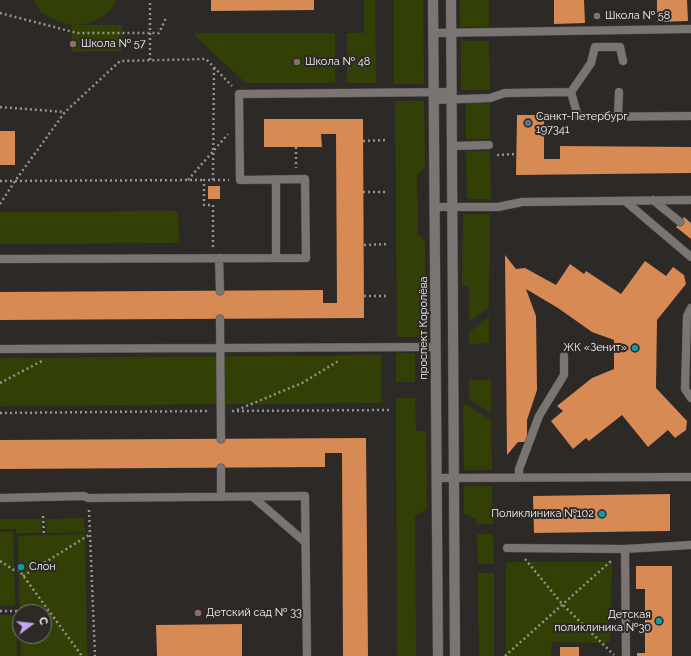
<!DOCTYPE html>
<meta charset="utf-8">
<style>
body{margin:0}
#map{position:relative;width:691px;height:656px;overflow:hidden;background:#2c2926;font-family:Raleway,sans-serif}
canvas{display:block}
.north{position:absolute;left:12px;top:604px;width:40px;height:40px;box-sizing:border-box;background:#2c2926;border:1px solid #7d7a77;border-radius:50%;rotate:75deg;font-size:11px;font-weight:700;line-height:16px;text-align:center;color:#f6f3f1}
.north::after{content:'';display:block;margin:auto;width:14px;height:18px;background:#c6a6f0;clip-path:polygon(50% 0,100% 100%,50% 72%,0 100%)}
</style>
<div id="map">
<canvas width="691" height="656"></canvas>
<div class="north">С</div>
</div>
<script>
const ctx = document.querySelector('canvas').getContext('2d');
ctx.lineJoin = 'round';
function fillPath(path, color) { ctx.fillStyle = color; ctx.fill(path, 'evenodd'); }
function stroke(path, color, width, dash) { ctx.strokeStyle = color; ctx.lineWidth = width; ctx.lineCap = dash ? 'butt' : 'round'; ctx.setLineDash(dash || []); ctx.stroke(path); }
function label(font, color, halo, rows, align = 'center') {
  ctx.font = font + ' Raleway,sans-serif'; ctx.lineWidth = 4; ctx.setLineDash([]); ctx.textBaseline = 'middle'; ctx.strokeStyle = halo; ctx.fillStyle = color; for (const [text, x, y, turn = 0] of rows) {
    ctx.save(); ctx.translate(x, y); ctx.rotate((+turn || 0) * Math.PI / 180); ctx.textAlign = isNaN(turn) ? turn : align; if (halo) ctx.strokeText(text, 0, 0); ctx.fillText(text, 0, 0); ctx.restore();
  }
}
fillPath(new Path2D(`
 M33,0h84l-7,11 -17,11 -16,3h45v26l-50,1v-27l-16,-4 -16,-10z
 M364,0h11l1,83h-29v-50h17z
 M394,0h29l1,84h-30z
 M460,0h29v27h-29z
 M195,33h140v50h-89l-51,-47z
 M461,41h28l1,49h-29z
 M395,101h29l1,65 -4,7 -4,1 1,61 3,1 4,5 1,96h-29z
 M466,103h24v36h-24z
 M466,151h24l1,48h-24z
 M178,211l1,32 -179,1v-32z
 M463,214h27l-1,93 -16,12 -4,1v-34h-7z
 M489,316v27l-20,1v-11z
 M396,353h19v29h-19z
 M381,355v48l-381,3v-48z
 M469,380h22v33l-22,-14z
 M396,398h19l1,33h10l1,78 -12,7 1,140h-19z
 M463,403l28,17 1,50h-28z
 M464,486h28l1,38h-17v-5l-12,-6z
 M84,518l1,14 -38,1 -1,-14z
 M0,519h41v14h-25v-4h-16z
 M13,531l2,74 -15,1v-74z
 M85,534l2,122h-66l-1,-20h24v-24h-24v16l-2,-92z
 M477,534h16l1,30h-16z
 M506,562h106l-2,81 -58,-1 -1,14h-45z
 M478,573h16v83h-15z
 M0,615h16l1,41h-17z`), '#324005');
fillPath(new Path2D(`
 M211,0h103v10l-103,1z
 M554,0h30l1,23 -31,1z
 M657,0h30l1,21 -31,1z
 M517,115h27v44h16v-13l131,1v26l-175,2z
 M264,119h99l1,199 -364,2v-28l323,-2v13h14l-1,-169h-15l1,13h-58z
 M0,131h15v34h-15z
 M208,186h12v13h-12z
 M684,217l7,6v16l-15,-12z
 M505,255l11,14 9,-1 31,17 14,-21 14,10 2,-3 35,23 24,-33 21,15 7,-9 11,8 2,9 -29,36 -1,68 31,33 -1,9 -11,8 -7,-8 -20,17 -26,-32 -33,26 -3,-3 -13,11 -22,-28 12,-10 -6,-5 35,-28 22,-9v-29l-22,-8 -34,-24 -32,-19 10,27 1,74 -10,30v22h-9l-11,13z
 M366,438l2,218h-25l-1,-203h-17v14l-325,2v-29z
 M670,494v37l-136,2 -1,-37z
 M636,566h36v90h-35v-3h8v-64h-9z
 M242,624v32h-85l-1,-31z
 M560,647h19v9h-19z`), '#d88a54');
const service = new Path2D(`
 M434,33l257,-4
 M571,92l7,25 113,-1
 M571,92l20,-29 4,-16h25l3,14
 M434,100l56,-2 15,-5 66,-1
 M618,117l1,-25
 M452,146l37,-1
 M276,180v78
 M653,200l27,22
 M625,201l66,56
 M435,207h63l24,-5 169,-2
 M219,258l1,33
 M0,259l306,-1 -1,-79 -65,1 -1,-86 212,-2
 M691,308l-4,8 -2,73 6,9
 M220,319l1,120
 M0,349l436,-2
 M221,468v29
 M519,477v-8l20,-53 25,-41v-19
 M437,478l254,-1
 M253,497l52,45
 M0,498l84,-2 4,2 217,-2 2,160
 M507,548l118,1 66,-4
 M625,549l1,107`);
const tertiary = new Path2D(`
 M433,0l5,656
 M451,0l4,656`);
stroke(service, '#4b4745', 9);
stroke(tertiary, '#4b4745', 11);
stroke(new Path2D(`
 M0,13l77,20h82l7,-15
 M150,60v-60
 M0,107l65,5
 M363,141l25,-1
 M296,147v21
 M497,155l19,-1
 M188,180l40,-46
 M213,180h16
 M0,181l204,-1
 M363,192h25
 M0,204l15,-23 50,-69 55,-51 86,-2 26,27
 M364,245l25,-1
 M213,247v-42h-9v-25h9l1,-112
 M364,296h25
 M0,383l42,-22
 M237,410l65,-27 38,-23
 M232,411l158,-1
 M0,413l209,-2
 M89,510l6,146
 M43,516l1,19
 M525,559l38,46 51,50
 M0,561l14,9h5l63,86
 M23,576l66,-41
 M0,611h20
 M505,656l106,-95`), '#969391', 2.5, [2, 3]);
stroke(service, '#7a7572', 8);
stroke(tertiary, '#7a7572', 10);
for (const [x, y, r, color] of [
 [597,16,4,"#8d6e63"],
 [73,44,4,"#8d6e63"],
 [297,62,4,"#8d6e63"],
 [528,123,4,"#5c6f8a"],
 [635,348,4,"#0f9aa8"],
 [602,514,4,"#0f9aa8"],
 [21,567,4,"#0f9aa8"],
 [198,613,4,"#8d6e63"],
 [659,621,4,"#0f9aa8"]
]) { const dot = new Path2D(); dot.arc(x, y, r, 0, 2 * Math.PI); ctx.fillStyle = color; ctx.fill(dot); stroke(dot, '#2c2926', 1.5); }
label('11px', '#f6f3f1', '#2c2926', [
 ["Школа № 58",605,16],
 ["Школа № 57",81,44],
 ["Школа № 48",305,62],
 ["Санкт-Петербург",536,117],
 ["197341",536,130],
 ["ЖК «Зенит»",627,348,"right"],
 ["Поликлиника №102",594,514,"right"],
 ["Слон",29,567],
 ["Детский сад № 33",206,613],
 ["Детская",651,615,"right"],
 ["поликлиника №30",651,628,"right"]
], 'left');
label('11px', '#f6f3f1', '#2c2926', [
 ["проспект Королёва",424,328,-90]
]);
</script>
